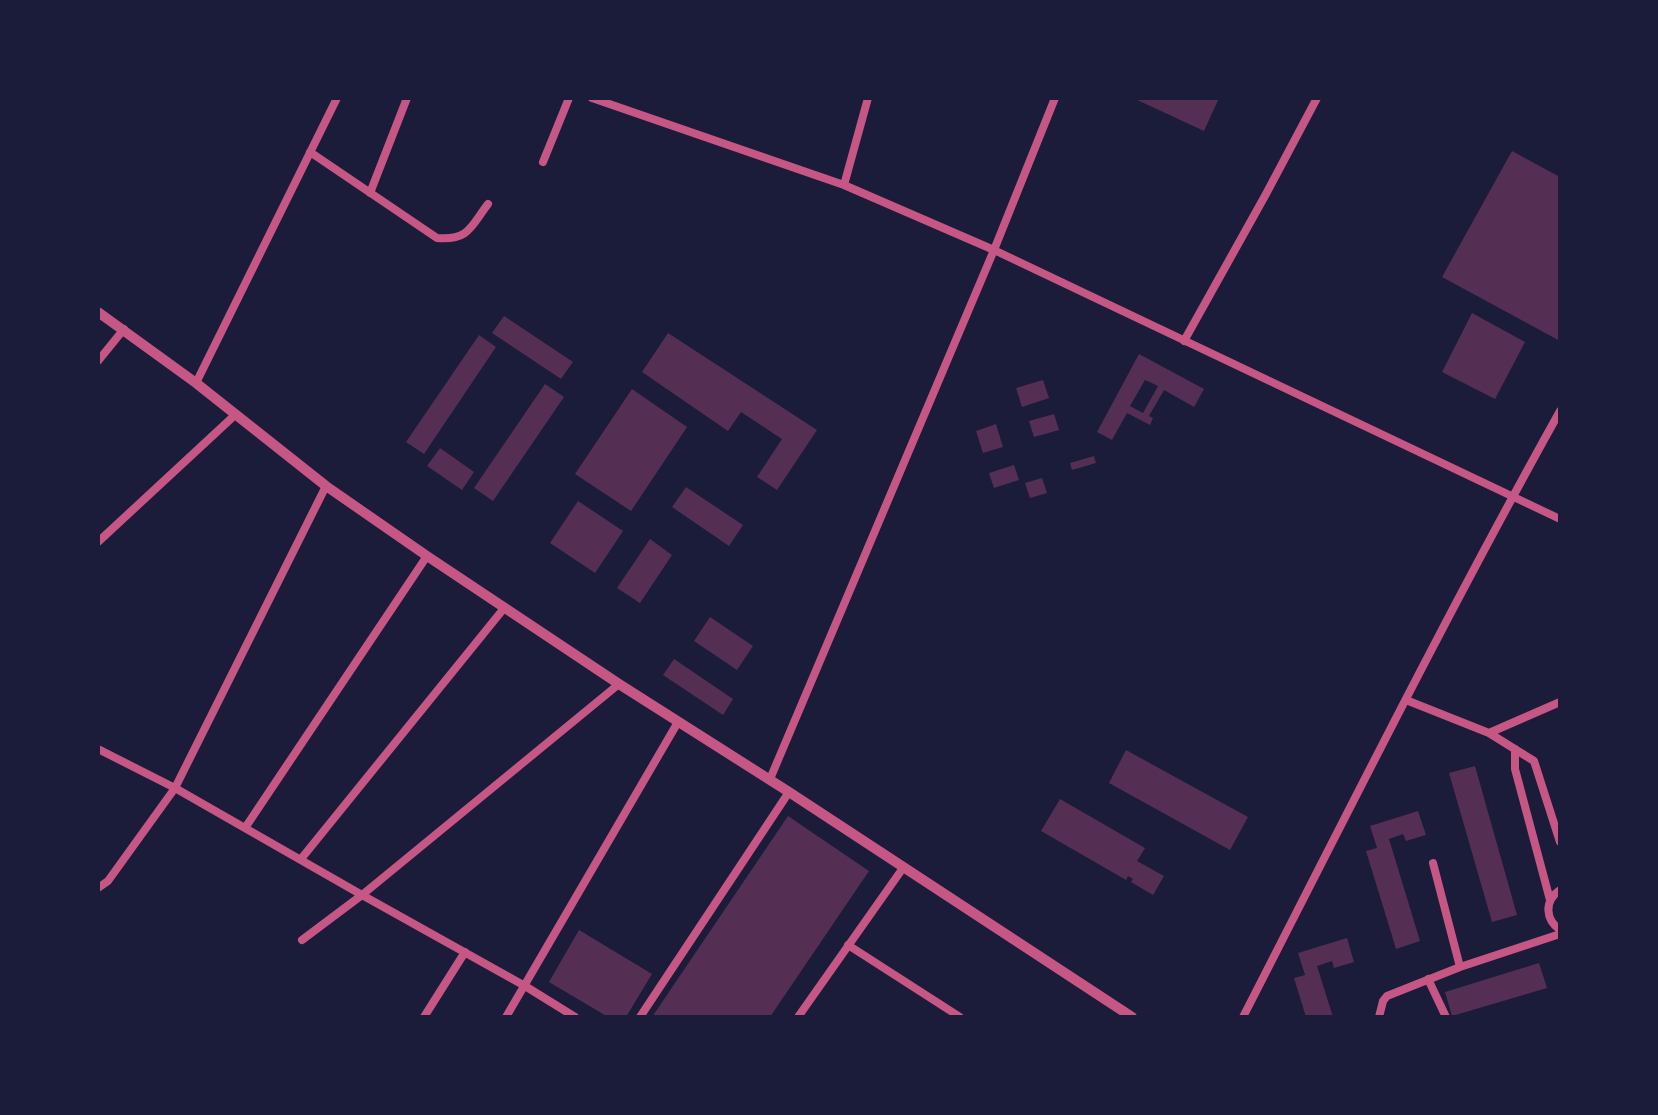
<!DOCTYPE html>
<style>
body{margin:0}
#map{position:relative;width:1658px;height:1115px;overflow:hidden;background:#1b1b3a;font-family:"Exo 2",sans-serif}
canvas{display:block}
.frame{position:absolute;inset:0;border:100px solid #1b1b3a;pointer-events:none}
</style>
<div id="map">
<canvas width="1658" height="1115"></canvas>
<div class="frame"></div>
</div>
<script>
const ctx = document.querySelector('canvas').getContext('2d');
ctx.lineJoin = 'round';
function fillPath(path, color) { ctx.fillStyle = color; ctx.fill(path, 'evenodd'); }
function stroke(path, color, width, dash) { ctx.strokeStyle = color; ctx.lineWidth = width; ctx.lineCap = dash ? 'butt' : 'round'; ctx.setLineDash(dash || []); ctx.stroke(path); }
fillPath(new Path2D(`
 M1133,98h86l-15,33z
 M1512,151l46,25 2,-5v170l-118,-64z
 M1472,313l53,29 -30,57 -53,-27z
 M504,316l69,46 -12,17 -69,-46z
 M668,333l149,97 -40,60 -20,-13 25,-38 -41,-27 -13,19 -86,-59z
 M479,335l17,12 -72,107 -18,-12z
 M1139,354l65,35 -10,18 -30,-17 -15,26 4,2 -3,7 -23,-12 -15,27 -15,-8zM1145,380l13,6 -15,27 -13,-7z
 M1043,380l6,18 -27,9 -6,-19z
 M545,384l19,13 -71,104 -19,-13z
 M632,389l55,38 -56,84 -56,-37z
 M1054,414l5,16 -25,7 -5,-16z
 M996,424l7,23 -20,6 -7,-22z
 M440,448l34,24 -12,18 -35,-24z
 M1094,456l2,7 -24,7 -2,-7z
 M1014,465l5,15 -25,8 -5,-15z
 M1042,478l5,15 -17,5 -5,-15z
 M686,487l57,38 -14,21 -57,-39z
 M578,501l45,30 -28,42 -45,-30z
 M650,539l22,16 -32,48 -23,-15z
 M710,617l43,29 -16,24 -43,-29z
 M674,659l59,40 -10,16 -60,-40z
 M1126,750l122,67 -18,33 -121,-67z
 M1475,766l42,149 -25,7 -43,-149z
 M1060,799l85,49 -8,13 27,15 -11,19 -22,-13 2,-3 -5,-3 -2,4 -85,-49z
 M1418,811l8,24 -20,6 -3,-7 -14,5 31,102 -24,8 -30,-98 11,-3 -7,-22z
 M788,816l81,55 -99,146h-118z
 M579,930l73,44 -26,43h-18l-59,-35z
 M1347,938l7,24 -20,6 -2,-7 -15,5 16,51h-27l-12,-39 11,-3 -7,-22z
 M1539,963l8,25 -95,28 -7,-24z`), '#542f53');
stroke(new Path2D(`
 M592,98l252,87 150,65 566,269
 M310,152l127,86c32,3 34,-12 51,-34
 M543,162l26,-64
 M844,185l24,-87
 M370,193l37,-95
 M1184,341l82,-147 51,-96
 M98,361l26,-32
 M196,383l141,-285
 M98,542l137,-127
 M1406,700l83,33 45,28 26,81
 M1489,733l71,-31
 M98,749l77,39 187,107 163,91 50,31
 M1515,749v20l35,131
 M770,779l224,-529 61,-152
 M245,828l182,-272
 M301,859l204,-252
 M1433,863l27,104
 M98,888l10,-7 67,-93 151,-302
 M1560,890c-16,11 -15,29 0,40
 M302,940l60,-45 257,-211
 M848,945l112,72
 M1428,979l18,38
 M424,1017l41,-65
 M506,1017l172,-295
 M640,1017l149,-225
 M798,1017l105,-149
 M1243,1017c104,-203 206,-407 317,-606
 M1379,1017l4,-16 4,-5 73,-29 100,-33`), '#c65784', 8);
stroke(new Path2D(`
 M98,312l98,71 130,103 101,70 192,128 170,108 343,225`), '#c65784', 10);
</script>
